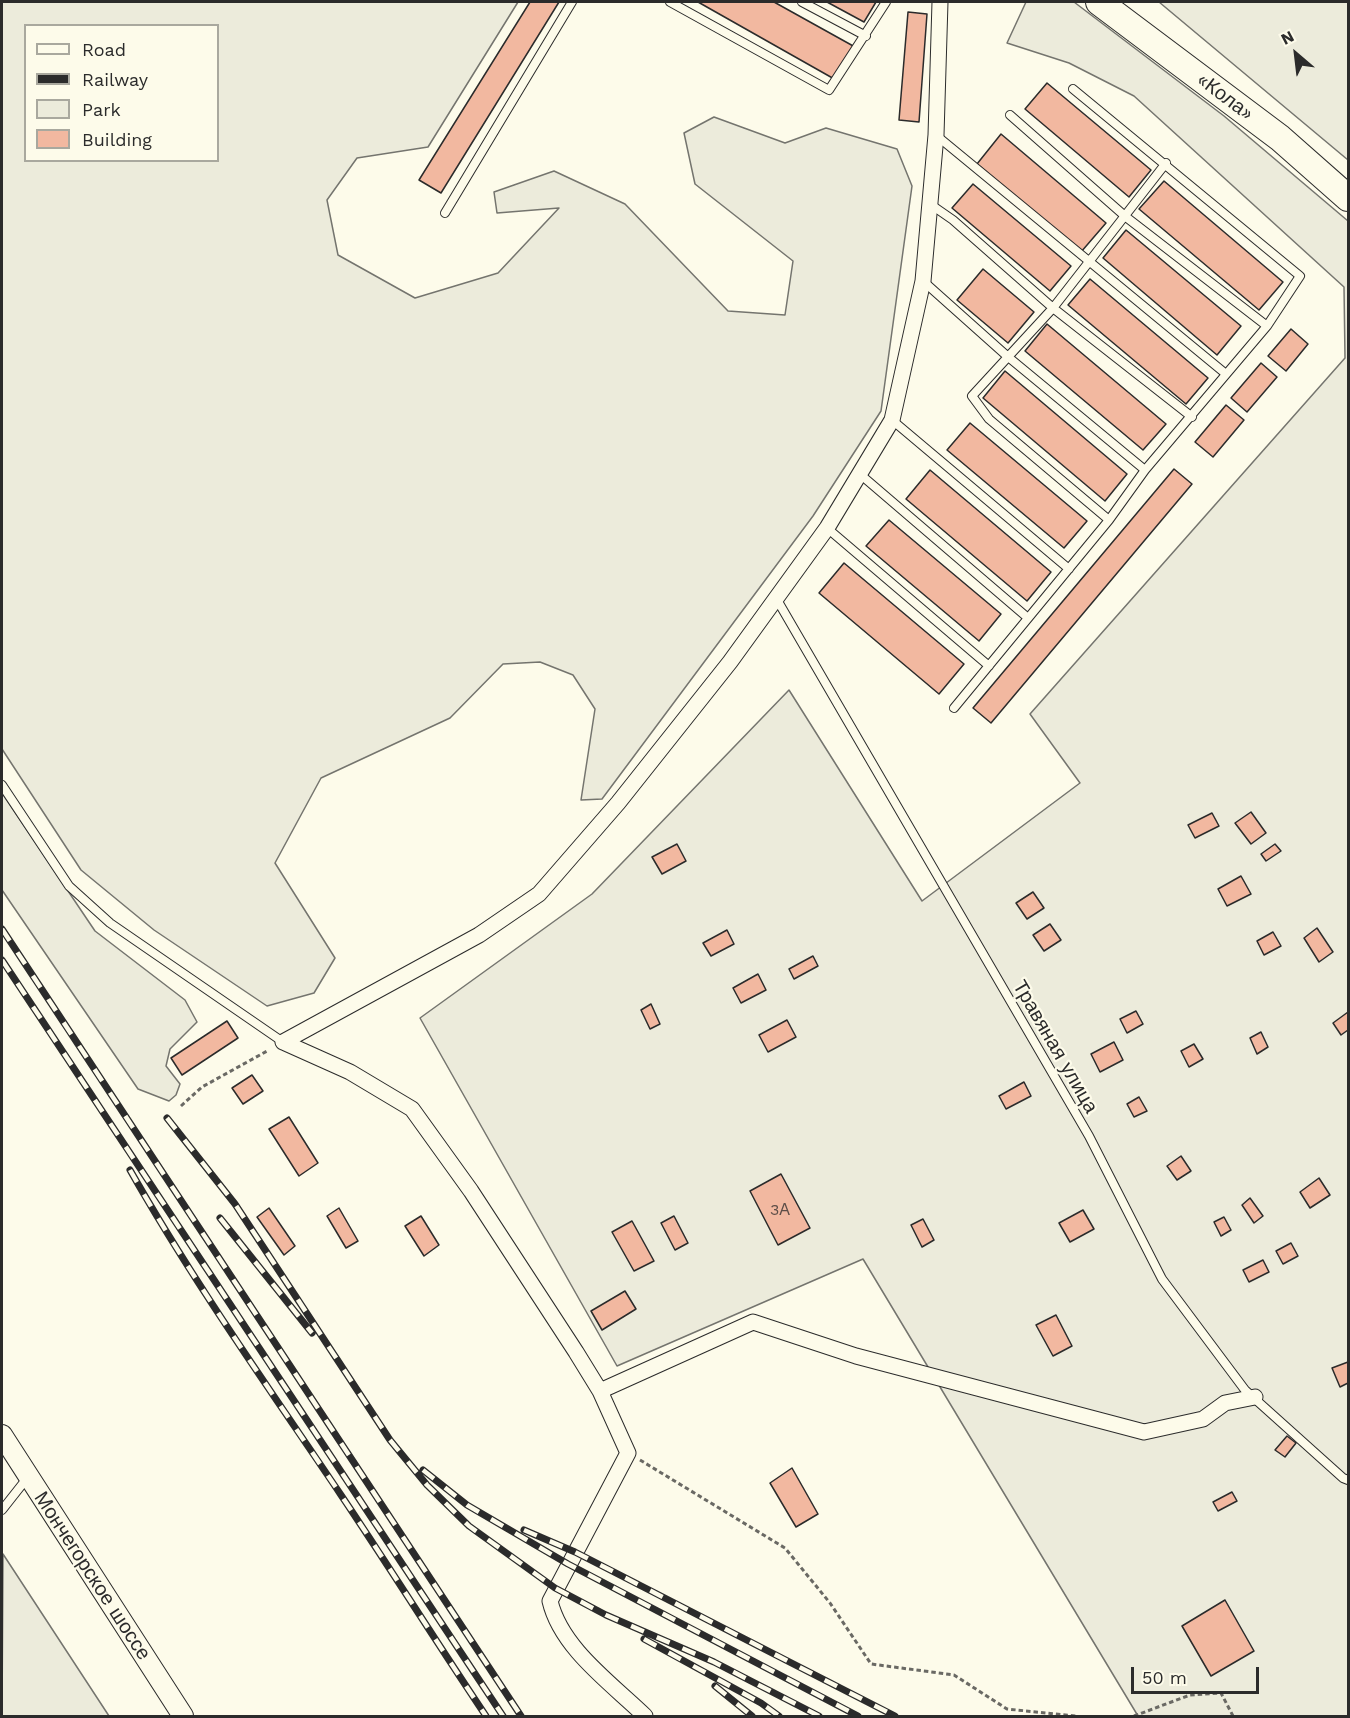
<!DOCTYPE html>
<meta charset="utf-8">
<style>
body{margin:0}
#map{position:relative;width:1350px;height:1718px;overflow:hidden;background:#fdfbea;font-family:"Work Sans",sans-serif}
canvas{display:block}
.frame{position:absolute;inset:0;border:3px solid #2b2b2b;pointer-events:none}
.legend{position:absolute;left:24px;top:24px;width:195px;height:138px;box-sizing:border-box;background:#fdfbea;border:2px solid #a9a89e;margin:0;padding:8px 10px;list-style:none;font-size:18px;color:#2b2b2b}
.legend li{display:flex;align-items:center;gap:12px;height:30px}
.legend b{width:30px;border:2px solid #a9a89e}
.north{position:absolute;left:1266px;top:24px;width:60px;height:60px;-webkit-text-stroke:4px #fdfbea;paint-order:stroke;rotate:332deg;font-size:16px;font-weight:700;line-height:24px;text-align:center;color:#2b2b2b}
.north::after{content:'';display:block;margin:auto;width:21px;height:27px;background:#2b2b2b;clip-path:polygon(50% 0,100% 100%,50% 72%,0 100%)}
.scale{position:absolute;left:1131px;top:1667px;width:128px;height:27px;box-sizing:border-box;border:3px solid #2b2b2b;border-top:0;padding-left:8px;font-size:18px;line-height:21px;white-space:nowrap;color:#2b2b2b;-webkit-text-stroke:4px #fdfbea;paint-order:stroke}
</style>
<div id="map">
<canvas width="1350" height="1718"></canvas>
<div class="frame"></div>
<ul class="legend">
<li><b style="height:8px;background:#fdfbea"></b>Road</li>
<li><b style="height:8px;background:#2b2b2b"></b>Railway</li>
<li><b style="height:16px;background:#ecebdb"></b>Park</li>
<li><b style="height:16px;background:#f2b8a0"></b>Building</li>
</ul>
<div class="north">N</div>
<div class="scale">50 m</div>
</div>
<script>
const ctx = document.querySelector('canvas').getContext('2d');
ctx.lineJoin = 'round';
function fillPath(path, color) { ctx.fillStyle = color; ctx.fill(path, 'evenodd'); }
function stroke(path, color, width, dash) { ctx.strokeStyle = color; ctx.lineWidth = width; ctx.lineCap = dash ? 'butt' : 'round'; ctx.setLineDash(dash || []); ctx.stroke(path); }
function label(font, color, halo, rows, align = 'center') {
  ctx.font = font + ' "Work Sans",sans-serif'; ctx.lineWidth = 4.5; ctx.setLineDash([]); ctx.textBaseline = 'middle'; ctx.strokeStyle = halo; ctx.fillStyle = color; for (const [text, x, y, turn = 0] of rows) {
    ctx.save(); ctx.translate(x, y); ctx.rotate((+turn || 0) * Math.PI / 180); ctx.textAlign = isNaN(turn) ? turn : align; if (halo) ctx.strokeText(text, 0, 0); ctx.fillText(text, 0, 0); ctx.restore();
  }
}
const green = new Path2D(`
 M2,2h516l-90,145 -71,11 -30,42 11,55 77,43 83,-25 61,-65 -62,5 -3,-21 60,-21 71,33 103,107 57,4 8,-54 -98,-77 -11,-51 30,-16 71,26 41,-15 71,21 15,37 -31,225 -68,105 -211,283 -21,1 14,-91 -22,-34 -33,-13 -37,2 -53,54 -129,60 -46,85 60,95 -21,35 -47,13 -113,-76 -73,-60 -79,-121zM26,26h192v134h-192z
 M1026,2h48l150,114 124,105v1495h-210l-275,-457 -246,107 -197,-348 172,-124 197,-204 133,211 158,-118 -50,-69 315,-356 -1,-71 -210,-191 -65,-33 -62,-20z
 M1159,2h189v158z
 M2,793l93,138 90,69 12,22 -27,27 -4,17 14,18 -4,11 -7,6 -31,-12 -136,-199z
 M3,1554l106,162h-107z`);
fillPath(green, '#ecebdb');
stroke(green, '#74746e', 1.5);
const building = new Path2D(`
 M530,2h29l-118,191 -22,-13z
 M698,2h76l81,45 -19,33z
 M827,2h49l-12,20z
 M908,12l19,2 -8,108 -20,-2z
 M1047,83l104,87 -22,27 -104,-88z
 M1001,134l105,89 -25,29 -104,-88z
 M1164,181l119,101 -24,28 -120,-101z
 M973,184l98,82 -21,25 -98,-83z
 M1126,230l115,96 -24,29 -114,-97z
 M983,269l51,43 -26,31 -51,-43z
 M1090,279l118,99 -22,26 -118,-99z
 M1047,324l119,100 -23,26 -118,-99z
 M1291,329l17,15 -22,27 -18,-15z
 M1261,363l16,14 -30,35 -16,-14z
 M1005,371l122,103 -22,27 -122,-103z
 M1226,405l18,15 -31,37 -18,-15z
 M970,423l117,98 -23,27 -117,-98z
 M1174,469l18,15 -201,239 -18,-15z
 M930,470l121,102 -24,29 -121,-102z
 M889,520l112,94 -22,27 -113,-95z
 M844,563l120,101 -25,30 -120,-101z
 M1251,812l15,21 -15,11 -16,-21z
 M1212,813l7,13 -24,12 -7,-13z
 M677,844l9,17 -24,13 -10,-17z
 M1275,844l6,7 -15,10 -5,-7z
 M1241,876l10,18 -24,12 -9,-17z
 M1033,892l11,16 -17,11 -11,-16z
 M1050,924l11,16 -17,11 -11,-16z
 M1317,928l16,24 -14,10 -15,-24z
 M727,930l7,14 -23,12 -8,-13z
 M1273,932l8,14 -17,9 -7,-14z
 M813,956l5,10 -24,13 -5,-10z
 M758,974l8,16 -25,13 -8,-15z
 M651,1004l9,20 -10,5 -9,-19z
 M1136,1011l7,13 -16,9 -7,-14z
 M1348,1012v18l-7,5 -8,-12z
 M787,1020l9,17 -28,15 -9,-17z
 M227,1021l11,17 -56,37 -11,-17z
 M1261,1032l7,15 -11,7 -7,-16z
 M1114,1042l9,18 -23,12 -9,-18z
 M1194,1044l9,15 -14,8 -8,-16z
 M252,1075l11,16 -20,13 -11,-16z
 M1024,1082l7,14 -25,13 -7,-13z
 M1139,1097l8,14 -13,6 -7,-13z
 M289,1117l29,46 -19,13 -30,-47z
 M1181,1156l10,15 -14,9 -10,-14z
 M781,1174l29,54 -32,17 -28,-54z
 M1319,1178l11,17 -20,13 -10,-16z
 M1250,1198l13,18 -9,7 -12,-18z
 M269,1208l26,38 -11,9 -27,-38z
 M339,1208l19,33 -12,7 -19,-32z
 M1083,1210l11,19 -24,13 -11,-19z
 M421,1216l18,29 -15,11 -19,-30z
 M674,1216l14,27 -13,7 -14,-27z
 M1224,1217l7,13 -10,6 -7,-14z
 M923,1219l11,21 -12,7 -11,-22z
 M632,1221l22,40 -20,10 -22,-39z
 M1291,1243l7,13 -15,8 -7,-13z
 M1263,1260l6,12 -20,10 -6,-12z
 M625,1291l11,18 -34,21 -11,-19z
 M1056,1315l16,31 -19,10 -17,-31z
 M1348,1362v21l-8,4 -8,-19z
 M1287,1436l9,7 -11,14 -10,-7z
 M792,1468l26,46 -22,13 -26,-44z
 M1232,1492l5,9 -19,10 -5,-9z
 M1225,1600l29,51 -43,25 -29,-50z`);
fillPath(building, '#f2b8a0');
stroke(building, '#2b2b2b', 1.5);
const service = new Path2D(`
 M670,2l159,88 57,-88
 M802,2l64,34
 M1010,115l116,102 141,109
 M937,136l289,238
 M930,204l23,16 100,88 139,109
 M445,213l127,-211
 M923,281l84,75 138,114
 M892,420l177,149
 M861,475l167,143
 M1109,520l-120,-101 -17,-23 81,-88 113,-145
 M827,528l162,138
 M776,598l313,538 73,143 83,111 98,88 5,2
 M954,708l155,-188 36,-50 122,-144 33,-50 -227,-187
 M2,785l67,101 41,37 173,119
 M2,1510l26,-33`);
const minor = new Path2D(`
 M283,1042l196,-107 60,-41 79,-91 112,-141 97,-134 65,-108 31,-139 13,-146 4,-133
 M283,1042l67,30 62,37 59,82 105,161 24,39 28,62 -78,148c11,47 61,82 95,115
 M600,1391l153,-69 103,34 288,76 59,-13 22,-16 30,-6`);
const tertiary = new Path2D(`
 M2,1435l181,281`);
const trunk = new Path2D(`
 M1099,2l181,136 68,60`);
stroke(service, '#2b2b2b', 10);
stroke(minor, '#2b2b2b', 17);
stroke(tertiary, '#2b2b2b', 22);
stroke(trunk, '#2b2b2b', 28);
stroke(new Path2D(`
 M181,1106l21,-19 67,-37
 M640,1460l145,88 45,55 41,61 83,11 53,34 69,7
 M1134,1716l56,-21 31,-2 12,23`), '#6a6964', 3, [4.5, 3]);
stroke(service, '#fdfbea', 8);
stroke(minor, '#fdfbea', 15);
stroke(tertiary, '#fdfbea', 20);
stroke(trunk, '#fdfbea', 26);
const rail = new Path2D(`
 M2,929l519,787
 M2,960l501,756
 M167,1118l68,86 155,236 37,45 42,41 86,62 51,27 108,47 105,54
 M130,1170c64,113 139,218 211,325 49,73 96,148 145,221
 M220,1218l92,115
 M423,1470l44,35 101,59 290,152
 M524,1530l51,22 320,164
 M644,1639l117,64 18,13
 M715,1686l37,30`);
stroke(rail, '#2b2b2b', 7);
stroke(rail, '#fdfbea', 4.5, [14]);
label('16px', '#5d4e48', null, [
 ["3А",780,1210]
]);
label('20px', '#2b2b2b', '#fdfbea', [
 ["«Кола»",1225,97,37],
 ["Травяная улица",1055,1047,60],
 ["Мончегорское шоссе",92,1576,57]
]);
</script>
